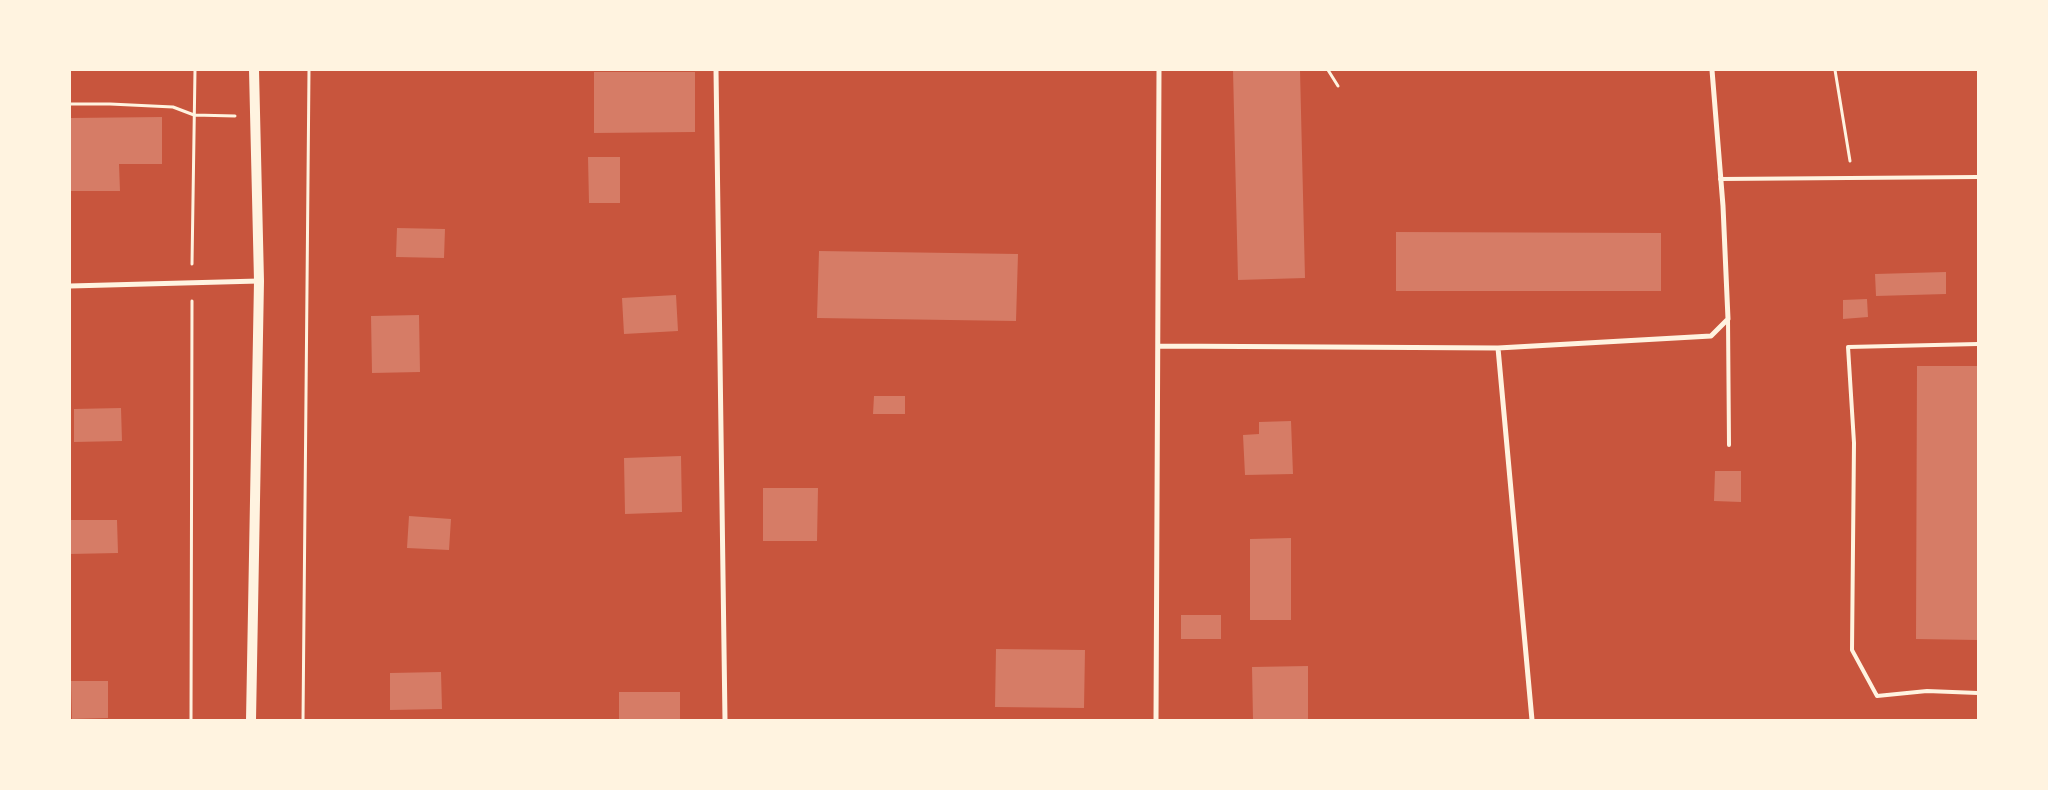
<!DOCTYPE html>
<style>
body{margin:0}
#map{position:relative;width:2048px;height:790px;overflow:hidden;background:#c8553d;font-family:"Roboto Condensed",sans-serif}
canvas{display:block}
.frame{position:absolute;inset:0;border:71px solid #fff3e0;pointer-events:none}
</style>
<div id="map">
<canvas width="2048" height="790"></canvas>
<div class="frame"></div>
</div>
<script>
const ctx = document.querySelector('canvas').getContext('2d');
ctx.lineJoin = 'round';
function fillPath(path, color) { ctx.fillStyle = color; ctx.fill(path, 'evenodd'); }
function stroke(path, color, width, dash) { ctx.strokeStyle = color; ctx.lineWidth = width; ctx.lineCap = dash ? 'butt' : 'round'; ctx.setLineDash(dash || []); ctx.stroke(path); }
fillPath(new Path2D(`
 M1233,70h67l5,208 -67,2z
 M594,72h101v60l-101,1z
 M162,117v47h-43l1,27h-50v-73z
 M588,157h32v46h-31z
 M397,228l48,1 -1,29 -48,-1z
 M1396,232l265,1v58h-265z
 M819,251l199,3 -2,67 -199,-3z
 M1946,272v22l-70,2 -1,-22z
 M676,295l2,36 -54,3 -2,-36z
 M1867,299l1,18 -25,2v-19z
 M419,315l1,57 -48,1 -1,-57z
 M1917,366h61v274l-62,-1z
 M874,396h31v18h-32z
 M121,408l1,33 -48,1v-33z
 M1291,421l2,53 -48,1 -2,-40 16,-1v-12z
 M681,456l1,56 -57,2 -1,-56z
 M1715,471h26v31l-27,-1z
 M763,488h55l-1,53h-54z
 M409,516l42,3 -2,31 -42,-2z
 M70,520h47l1,33 -48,1z
 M1291,538v82h-41v-81z
 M1181,615h40v24h-40z
 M996,649l89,1 -1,58 -89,-1z
 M1308,666v54h-55l-1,-53z
 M441,672l1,37 -52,1v-37z
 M71,681h37v37l-36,1z
 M619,692h61v28h-61z`), '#d67c66');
stroke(new Path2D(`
 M1328,70l10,16
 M1835,70l15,91
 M70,104h40l63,3 21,8 41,1
 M192,264l3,-194
 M191,720l1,-419
 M303,720l6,-650`), '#fff3e0', 3);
stroke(new Path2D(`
 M1720,179l258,-2
 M1728,319l1,126
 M1978,344l-130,3 6,96 -2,207 25,46 50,-5 51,2`), '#fff3e0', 4);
stroke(new Path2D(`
 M716,70l9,650
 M70,286l189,-5
 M1158,346l340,2
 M1156,720l3,-650
 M1532,720l-34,-372 213,-12 17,-17 -5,-113 -11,-136`), '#fff3e0', 5);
stroke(new Path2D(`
 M251,720l8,-439 -5,-211`), '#fff3e0', 10);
</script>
